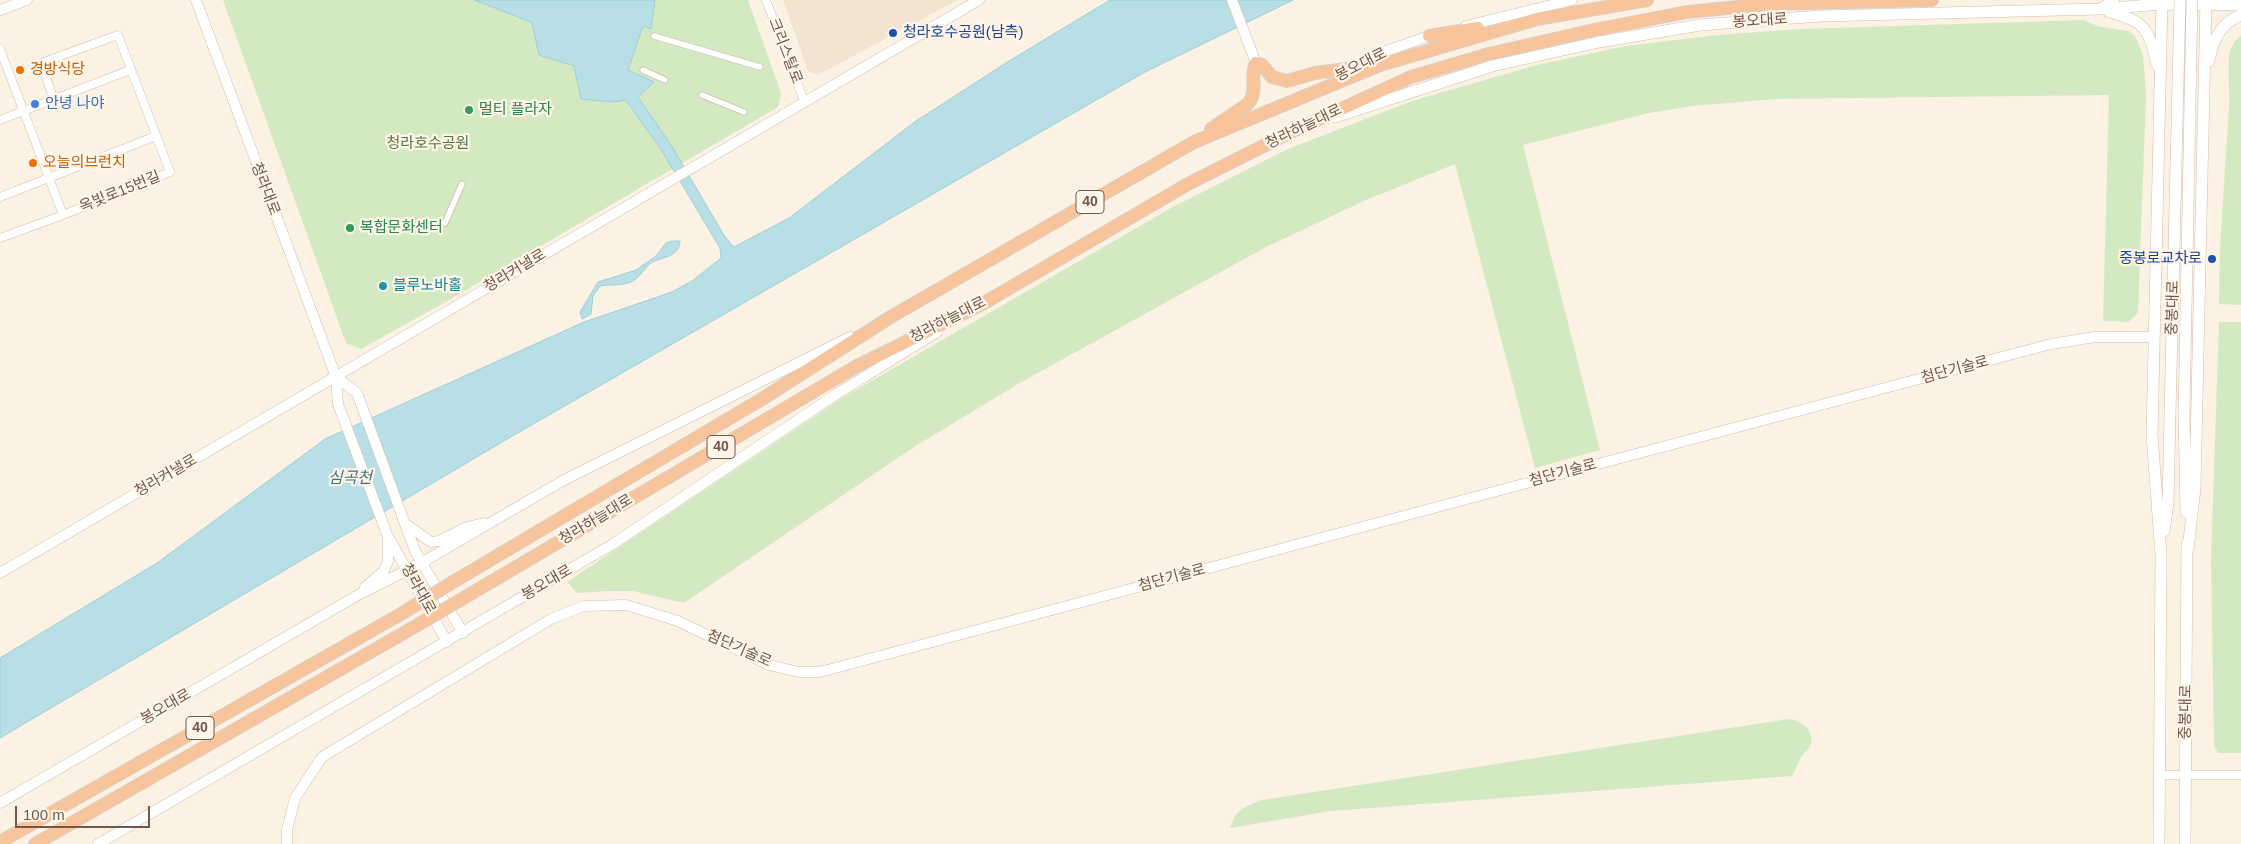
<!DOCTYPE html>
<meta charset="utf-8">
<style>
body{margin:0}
#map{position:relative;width:2241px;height:844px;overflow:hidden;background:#fcf2e3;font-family:Arial,sans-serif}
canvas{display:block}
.scale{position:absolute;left:15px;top:806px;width:135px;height:22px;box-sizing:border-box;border:2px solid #735849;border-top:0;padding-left:6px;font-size:15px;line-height:18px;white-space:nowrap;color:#735849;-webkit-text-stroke:4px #fff6e9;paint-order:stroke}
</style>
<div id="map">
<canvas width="2241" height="844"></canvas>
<div class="scale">100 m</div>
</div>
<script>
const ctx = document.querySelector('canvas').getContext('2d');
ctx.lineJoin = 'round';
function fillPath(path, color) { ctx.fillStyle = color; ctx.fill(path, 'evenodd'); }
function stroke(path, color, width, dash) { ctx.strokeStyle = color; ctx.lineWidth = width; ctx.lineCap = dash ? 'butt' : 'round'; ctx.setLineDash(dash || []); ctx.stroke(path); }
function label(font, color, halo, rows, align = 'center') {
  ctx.font = font + ' Arial,"Noto Sans KR",sans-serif'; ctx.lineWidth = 4.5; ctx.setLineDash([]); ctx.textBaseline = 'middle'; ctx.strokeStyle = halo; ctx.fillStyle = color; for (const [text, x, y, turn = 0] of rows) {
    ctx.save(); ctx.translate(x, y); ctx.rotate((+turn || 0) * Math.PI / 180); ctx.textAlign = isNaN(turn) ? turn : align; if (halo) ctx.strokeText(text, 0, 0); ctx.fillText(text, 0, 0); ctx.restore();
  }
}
fillPath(new Path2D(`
 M783,0h175l-140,75 -10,-4z`), '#f3e4d2');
fillPath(new Path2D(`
 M223,0h525l33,93 -3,14 -336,197 -81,45 -15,-6z
 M2084,20l13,6 31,5 7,5 8,19 3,40 -8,218 -9,9 -26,-1 6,-226 -334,4 -82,7 -44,7 -126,32 77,305 -65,18 -80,-304 -89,36 -100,47 -248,137 -104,63 -230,156 -51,-12h-25l-31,2 -10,-11 275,-184 329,-190 117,-59 124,-48 125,-36 88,-19 93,-11 83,-6z
 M2241,35v270l-22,-1c0,-65 6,-130 10,-196 1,-15 -2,-45 1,-57 2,-6 6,-12 11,-16z
 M2219,322h22v431h-23l-4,-7 -3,-187z
 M1789,719c12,2 25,10 22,25 -2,5 -7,9 -10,13 -3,6 -6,13 -9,19l-461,35 -101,17c7,-19 13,-21 32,-28z`), '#d2e9c2');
const water = new Path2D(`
 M475,0h180l-4,29 -8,-3 -15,44 26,12 -16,15 33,48 54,92 9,10 55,-29 127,-97 93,-60 101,-61h183l-148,72 -636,366 -509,300v-80l157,-95 168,-124 259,-117 88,-30 20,-11 29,-23 -1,-10 -58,-97 -36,-51 -13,2 -32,-3 -7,-33 -35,-11 -7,-32z
 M674,241h6c0,16 -19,16 -29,22 -7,5 -11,15 -20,19 -9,4 -21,2 -31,4l-7,10 -2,18 -9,5 -2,-7 18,-30 38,-12 20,-14 10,-13z`);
fillPath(water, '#b8dfe5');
stroke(water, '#9eced7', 1);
const pedestrian = new Path2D(`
 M654,36l106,31
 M643,70l22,10
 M702,95l42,17
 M445,223l17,-39`);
const minor = new Path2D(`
 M766,0l38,101
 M0,49l63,166
 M0,120l130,-50
 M0,197l156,-61
 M0,238l63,-23 107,-43 -52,-137 -77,28 13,37
 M2159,775h82`);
const tertiary = new Path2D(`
 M196,0l140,377
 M1232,0l24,63
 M2100,9l14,-9
 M0,10l27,-10
 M1466,26l106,-26
 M1350,71l33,-19 52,-18
 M407,525l24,17 8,-1 28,-14 17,-4
 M389,538l58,104
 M0,573l979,-573
 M365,587l19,-16 4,-10v-24l-50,-133 -2,-27 21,16 58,158 48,82
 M0,803l358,-208 63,-32 143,-83 286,-143
 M98,844l515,-300 222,-149 102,-63
 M287,844v-14l8,-32 27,-41 229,-138 33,-13 42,-1 52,16 91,44 30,7h21c411,-108 820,-221 1231,-328l44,-7h58`);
const secondary = new Path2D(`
 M2109,12c37,9 40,18 48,53
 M2209,61c4,-22 11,-37 32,-46
 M1335,117l157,-51 107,-24 101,-17 120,-9 280,-7 62,-5 79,1
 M2184,413l2,99
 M2164,531l4,-28 2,-90
 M2188,549l7,-61 11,-488
 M2159,844l2,-289 -9,-120 10,-435
 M2185,844l2,-301`);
const trunk = new Path2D(`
 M1429,36l49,-8
 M1211,129l37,-25c11,-14 1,-27 8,-41l6,2 10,12 15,4 28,-8 40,-5
 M453,582l309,-183 127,-81 305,-176 186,-77 157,-46 110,-19
 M462,599l395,-233 127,-63 204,-119 105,-53 118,-54 78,-23 105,-24 93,-18 81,-8 164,-4
 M0,842l401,-228
 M35,844l374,-214`);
stroke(pedestrian, '#cfbcad', 7);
stroke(minor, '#cfbcad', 9);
stroke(tertiary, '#cfbcad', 11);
stroke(secondary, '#d2bcaa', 12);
stroke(trunk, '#d8d0cc', 14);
stroke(pedestrian, '#fff', 5.5);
stroke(minor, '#fff', 8);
stroke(tertiary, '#fff', 10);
stroke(secondary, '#fff', 11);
stroke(trunk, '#f8c49c', 12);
const secondaryBridge = new Path2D(`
 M2170,413l10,-413
 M2184,413l8,-413`);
const trunkBridge = new Path2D(`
 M401,614l52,-32
 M409,630l53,-31`);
stroke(secondaryBridge, '#d2bcaa', 12, []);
stroke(trunkBridge, '#d8d0cc', 14, []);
stroke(secondaryBridge, '#fff', 11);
stroke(trunkBridge, '#f8c49c', 12);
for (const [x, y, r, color] of [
 [893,33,5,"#1a4fb4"],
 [20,70,5,"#e8710a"],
 [35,104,5,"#3f7fe0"],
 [469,110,5,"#2e9e5b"],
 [33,163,5,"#e8710a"],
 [350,228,5,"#2e9e5b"],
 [2212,259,5,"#1a4fb4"],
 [383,286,5,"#0f9aa8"]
]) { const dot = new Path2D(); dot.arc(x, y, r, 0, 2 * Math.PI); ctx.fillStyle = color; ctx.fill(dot); stroke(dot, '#fff6e9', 2); }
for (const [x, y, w] of [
 [1090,202,28],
 [721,447,28],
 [200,728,28]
]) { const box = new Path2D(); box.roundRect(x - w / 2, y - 11.5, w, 23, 4); ctx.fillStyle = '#fff6e9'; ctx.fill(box); stroke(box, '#735849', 1); }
label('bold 14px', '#735849', null, [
 ["40",1090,202],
 ["40",721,447],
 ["40",200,728]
]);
label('15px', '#735849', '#fff6e9', [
 ["봉오대로",1760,21,-4],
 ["크리스탈로",785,51,69],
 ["봉오대로",1361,65,-27],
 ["청라하늘대로",1304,127,-26],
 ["청라대로",265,189,69],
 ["옥빛로15번길",120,192,-22],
 ["청라커낼로",515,271,-31],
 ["중봉대로",2173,308,-88],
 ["청라하늘대로",948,320,-27],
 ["첨단기술로",1955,370,-15],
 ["첨단기술로",1563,473,-15],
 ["청라커낼로",166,476,-30],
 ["청라하늘대로",596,520,-31],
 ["첨단기술로",1172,578,-15],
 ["봉오대로",547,583,-30],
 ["청라대로",418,589,61],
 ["첨단기술로",739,649,24],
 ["봉오대로",166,707,-30],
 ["중봉대로",2186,712,-89]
]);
label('15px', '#164399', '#fff6e9', [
 ["청라호수공원(남측)",903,33],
 ["중봉로교차로",2202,259,"right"]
], 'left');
label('15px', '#c56008', '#fff6e9', [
 ["경방식당",30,70],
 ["오늘의브런치",43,163]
], 'left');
label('15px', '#366cbe', '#fff6e9', [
 ["안녕 나야",45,104]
], 'left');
label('15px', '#27864d', '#fff6e9', [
 ["멀티 플라자",479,110],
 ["복합문화센터",360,228]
], 'left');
label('15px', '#537942', '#fff6e9', [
 ["청라호수공원",428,144]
]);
label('15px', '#0d838f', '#fff6e9', [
 ["블루노바홀",393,286]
], 'left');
label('italic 16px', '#40767f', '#fff6e9', [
 ["심곡천",350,479]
]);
</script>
